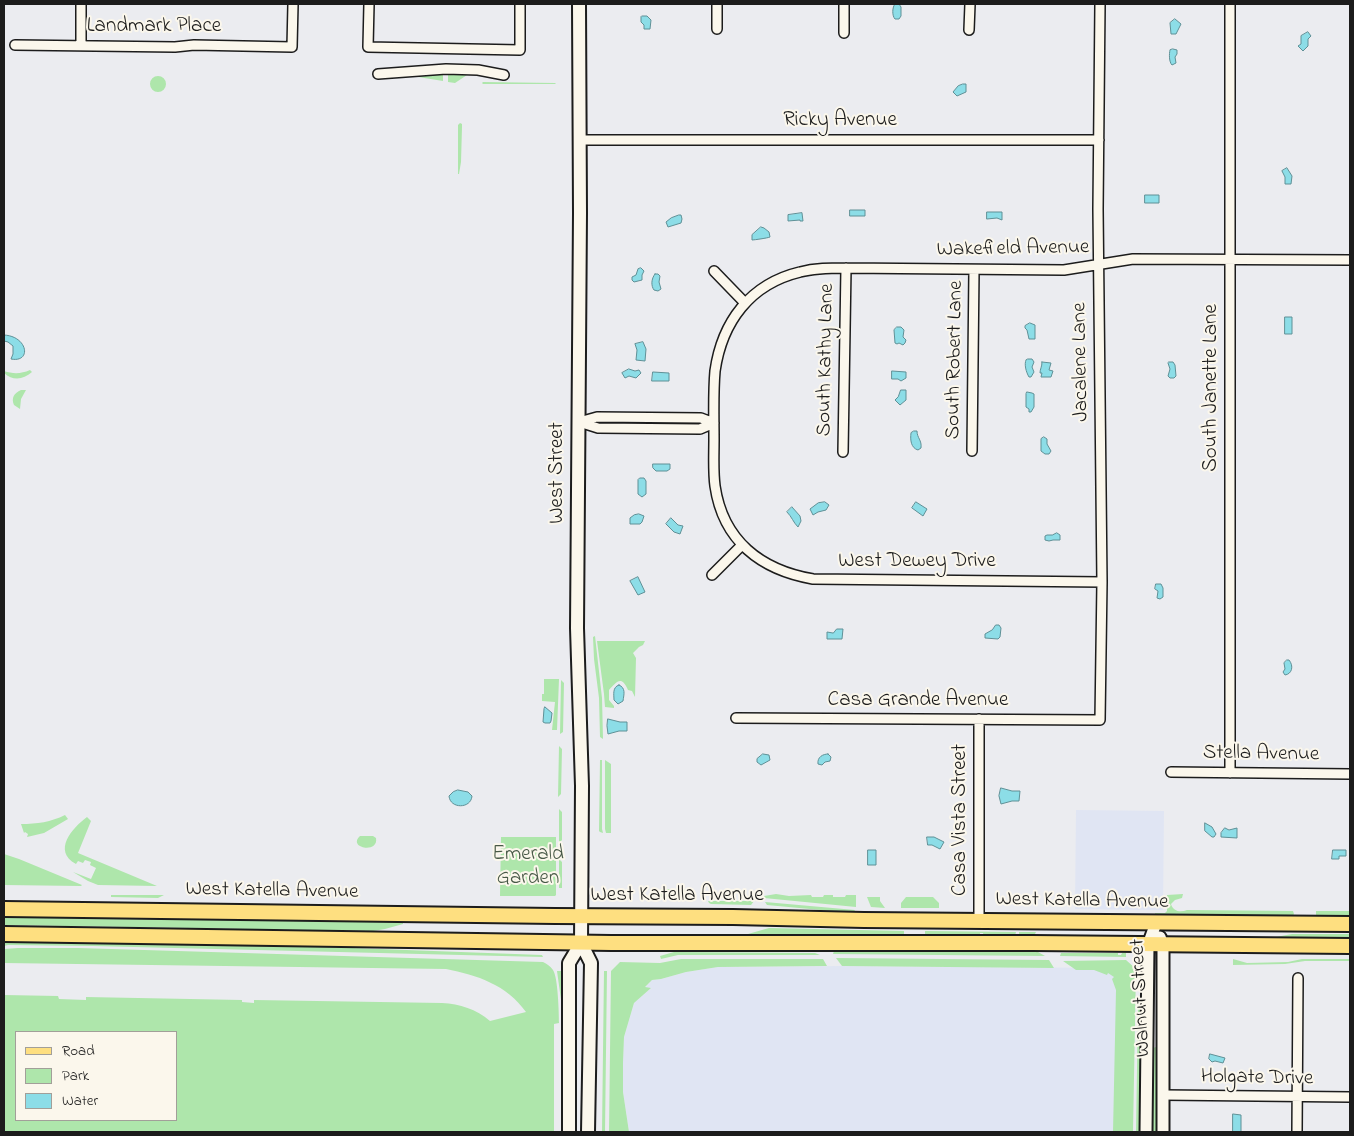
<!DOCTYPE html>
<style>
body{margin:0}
#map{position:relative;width:1354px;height:1136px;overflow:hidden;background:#ebecf0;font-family:"Indie Flower",sans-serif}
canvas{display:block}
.frame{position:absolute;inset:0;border:5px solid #1c1c1c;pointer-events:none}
.legend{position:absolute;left:15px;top:1031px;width:162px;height:90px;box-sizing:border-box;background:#fbf7ec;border:1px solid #a29f99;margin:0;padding:6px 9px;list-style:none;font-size:15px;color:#1c1c1c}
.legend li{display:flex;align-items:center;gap:10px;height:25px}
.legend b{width:25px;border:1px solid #a29f99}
</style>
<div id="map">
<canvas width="1354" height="1136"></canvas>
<div class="frame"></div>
<ul class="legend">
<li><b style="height:6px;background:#fedf80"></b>Road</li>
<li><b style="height:14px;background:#aee6ab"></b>Park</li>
<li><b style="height:14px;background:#8cdde7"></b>Water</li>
</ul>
</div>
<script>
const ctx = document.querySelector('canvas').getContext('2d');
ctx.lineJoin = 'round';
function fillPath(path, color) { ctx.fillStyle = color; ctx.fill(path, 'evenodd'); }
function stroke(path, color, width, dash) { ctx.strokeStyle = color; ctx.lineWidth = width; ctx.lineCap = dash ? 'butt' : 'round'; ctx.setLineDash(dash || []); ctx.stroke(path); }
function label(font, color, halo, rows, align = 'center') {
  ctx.font = font + ' "Indie Flower",sans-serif'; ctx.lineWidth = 4; ctx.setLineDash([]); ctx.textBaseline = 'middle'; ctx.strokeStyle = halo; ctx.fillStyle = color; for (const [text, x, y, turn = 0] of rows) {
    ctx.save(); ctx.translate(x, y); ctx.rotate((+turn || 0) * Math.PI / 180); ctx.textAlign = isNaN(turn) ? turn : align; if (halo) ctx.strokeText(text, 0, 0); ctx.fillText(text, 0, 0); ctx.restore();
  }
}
fillPath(new Path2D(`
 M1076,810l88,1 -1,99 -88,-1z
 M841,966l271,2 14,12 -7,152h-490l-6,-40v-29l1,-26 10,-34 17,-15h-6l7,-8 9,-1 25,-7 32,-5z`), '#e0e5f3');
fillPath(new Path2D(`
 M412,75h31v6l-31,-5z
 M448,75h19l-12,8 -7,-1z
 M150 84a8 8 0 1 1 16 0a8 8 0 1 1-16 0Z
 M483,82l72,1 1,1h-73l-1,-1z
 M460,123l2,1v3l-1,35 -2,12h-1v-49z
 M30,370l2,2c-9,8 -19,9 -28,1v-2c9,3 17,3 26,-1z
 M21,390h5l-5,9 -1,10 -6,-4c-3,-7 0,-12 7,-15z
 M595,636l7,62 1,41 -3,-2 -1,-39 -5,-39 -1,-22z
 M597,641h48l-2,4 -4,2 -6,6 3,5 -1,39 -3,-6 -4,-1c-7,-16 -12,-7 -19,0v10l5,6v2l-9,-1 -1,-13z
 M544,679h15l-2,51h-5l3,-28 -13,-1v-7h2z
 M561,680l3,3 -1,49 -3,2z
 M559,746l3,3 -1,45 -3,3z
 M600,760h2v69l1,4 -3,-1 -1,-1z
 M605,760l6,4v69h-5l-1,-4z
 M559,809l3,3v28l-3,3z
 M65,815l3,4 -24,14 -17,4 1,-3 -3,-2 -1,1 -3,-9c16,0 30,-2 44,-9z
 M87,817l4,4 -13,32 79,33 -59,-1 -10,-4 -15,-9 18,7 5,-11 -6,-3 1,-3 -6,-2 -2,3 -5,-2 -2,3c-24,-13 -4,-36 11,-47z
 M360,836h13l3,2c3,16 -29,10 -16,-2z
 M501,837h55v58l-1,1h-55z
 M4,854l15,5 63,26 -1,1 -77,-1z
 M559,859l3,3v26h-3z
 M660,889h25l-1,8h-24z
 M776,894l13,2 22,-1 1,2h11l1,-2h9v2h12l1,-2h10v12l-92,-9v-2z
 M1183,894l-1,4 -7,2 -4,4c2,7 9,9 16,6l106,1 1,3 -1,2h-138v-3h10l2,-2v-16z
 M111,895h53l-6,3 -47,-1z
 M867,897h13v4l5,7 -14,-1z
 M906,897h27l6,6v5h-38v-5z
 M708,901h46l-3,4 -40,-1 -2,-1z
 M765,902l90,8 -2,3 -86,-8z
 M1316,911h34v5h-34z
 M4,916l369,5 30,1v2l-18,5 -12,2 -369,-6z
 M769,928l135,3v6l-156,-1v-2z
 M925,931l91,1 -1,4h4v-4h17l-1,2 -13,3h-38l-1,-4h-3v4h-55z
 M1292,934h58v6l-74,-1v-2z
 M8,941l290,5 244,9 1,2 -450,-11 -85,-1 -4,1v-4z
 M18,948h60l465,14c4,2 7,4 10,8 5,7 6,43 6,53l-5,1v108h-550v-137l54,1 1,3 27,1v-3l156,3v2l12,1v-3l188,3c18,1 34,6 48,18l36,-9c-19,-27 -49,-37 -80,-43l-442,-6v-14zM16,1032h160v88h-160z
 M834,951l204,1 7,4 -212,-2z
 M674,952l141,1 5,2h-142l-17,4 -1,-3z
 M1061,953h57v2h3l1,-2h4v4l-66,-1z
 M836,958l213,2 5,8 -212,-2z
 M681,959h142l4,7 -109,1 -32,5 -25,7 -9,1 -7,7 6,1 -17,15 -10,34 -1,26v29l6,40h-20l2,-161 9,-9 40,1z
 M1233,959l14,4 41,-1 14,-3h48v2h-45l-20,3 -52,1z
 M1126,960l10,9 -3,163h-20l3,-142 -4,-11 2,-2 -6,-4 -1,2 -13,-5h-18l-13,-9z
 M557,971h4l5,36v125h-3l-1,-125z
 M604,971h3l-2,161h-3z
 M1138,1004h5l-3,128h-4z
 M1156,1047l2,42v43h-6l1,-84z`), '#aee6ab');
const water = new Path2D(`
 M895,4h4l2,3v9l-2,3h-4c-3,-3 -3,-12 0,-15z
 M642,16h5l4,4 -1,9h-6v-4l-3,-3v-5z
 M1175,19l6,5 -5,10h-5l-1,-11z
 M1308,32l3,4 -3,3v7l-5,5 -5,-5 3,-2v-8z
 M1173,49l4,1v4l-2,3 1,6 -4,2c-3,-3 -3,-11 -2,-15z
 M963,84h3v8l-9,4 -4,-4 5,-6z
 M1287,168l5,8 -1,8h-6v-7l-3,-6z
 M1145,195h14v8h-14z
 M850,210h15v6h-15z
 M987,212h15v8l-5,-2 -10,1z
 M802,213l1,8h-3v-1l-12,1v-6z
 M679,215h2l1,4 -1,4 -13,4 -2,-5 5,-4z
 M761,227l3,1 5,4 1,5c-2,1 -16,3 -18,3v-5z
 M641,268l3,3 -2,4v5l-8,2 -2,-2v-3l4,-2 2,-6z
 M655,274h3l2,2 -1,6 2,7 -3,2 -4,-1c-3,-4 -3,-11 1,-16z
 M1285,317h7v17h-7z
 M1030,323l5,2v14h-6l-2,-9 -2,-2v-2z
 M897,327h4l3,3 -1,7 3,3 -1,3 -2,2 -4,-2 -2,1 -2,-1 -1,-13z
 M4,335c24,1 28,28 7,24l2,-5v-8l-5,-4 -4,-1z
 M643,342l3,7 -1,12 -9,-1 1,-10 -2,-6z
 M1028,359h4l2,3 -2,5 2,5 -3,5h-2c-3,-5 -5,-13 -3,-17z
 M1042,362l9,1 -2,7 4,1 -2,6h-10l1,-4h-2c0,-4 2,-6 2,-11z
 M1169,362h4l2,3 1,11 -2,2h-4l-2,-2 2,-7 -2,-6z
 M629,369l6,2 4,-1 2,3 -5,5 -7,-2 -4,2 -3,-5z
 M892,371l14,1v6l-5,3 -3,-2h-6z
 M653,372l16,1v8h-17z
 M901,390h5v10l-6,5 -5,-5 3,-3z
 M1027,392l5,1 2,1v13l-3,5h-2v-3l-3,-2v-13z
 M914,431h3c0,7 5,9 4,17l-3,2c-7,-2 -8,-10 -7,-17z
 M1044,437l3,2v5l4,7 -2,3h-4l-4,-3v-12z
 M653,464h17v5l-3,2h-11l-3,-3z
 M640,478h4l2,3v13l-4,3 -4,-3v-14z
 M825,502l4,3 -3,5 -8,2 -5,3 -3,-6 8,-6z
 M916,502l11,7 -4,7 -11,-8z
 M792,507l8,9 1,5 -3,6c-5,-5 -6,-10 -11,-15z
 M639,514l5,2 -2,6 -2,2h-10v-6l4,-3z
 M671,518l7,7 5,1 -3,8 -6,-2 -8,-8z
 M1057,533l3,2v5h-7l-4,1 -4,-1v-4l2,-1h5z
 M638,577l7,15 -7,3 -8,-14z
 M1156,584h5l2,4v9l-3,2 -3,-1 1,-7 -3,-2z
 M996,625h3l2,3 -1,9 -2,2 -13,-1v-4l7,-4z
 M837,629h6l-1,10h-15v-7l6,1z
 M1287,660h2c5,6 3,14 -4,15l-2,-3 2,-3 -1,-6z
 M619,685c7,3 5,9 4,16l-5,3 -4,-4c0,-5 -2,-13 5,-15z
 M545,707l7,6 -1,8 -1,2h-5l-2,-1 1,-13z
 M608,719l12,3h7v9h-8l-11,3 -1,-8z
 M763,754l6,1 1,5 -9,5 -4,-3v-3z
 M828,754l3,3 -1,4 -5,1 -3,3 -4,-1c-1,-7 5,-10 10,-10z
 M1001,788l11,3h8l-1,10h-7l-11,3 -2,-8z
 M458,790l10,2 4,4c-1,13 -22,13 -23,0l4,-4z
 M1205,823l7,4 4,7 -2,3h-2l-7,-6z
 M1225,828l4,2 8,-2v10l-16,-1v-4z
 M927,837h7l10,5 -4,7 -8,-4h-4z
 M868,850h8v15h-8z
 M1333,850h13v6h-7v3h-7z
 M1210,1054l15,4 -2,5 -8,-2 -3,1 -3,-3z
 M1233,1114l8,1v17h-8z`);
fillPath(water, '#8cdde7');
stroke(water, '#5f9096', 1);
const minor = new Path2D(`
 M369,4l-1,43 152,3v-46
 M1230,4v769
 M717,29v-25
 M969,30l1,-26
 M844,33v-29
 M15,45l160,2 19,-2 98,2 1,-43
 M81,46v-42
 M378,74l68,-5 32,1 26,5
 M580,140h519
 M714,271l31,32
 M579,422l19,6 102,1 14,-6
 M579,422l18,-5 104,1 13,5
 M972,451l2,-181
 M843,452l3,-184
 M712,575l30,-30
 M1102,582l-289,-3c-52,-9 -90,-38 -98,-93 -2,-15 -1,-31 -1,-46 0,-23 -1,-46 1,-69 7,-49 35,-87 85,-99 15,-4 30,-4 46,-4l218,2 69,-11 217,1
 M736,718l364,2 2,-138 -4,-373 2,-205
 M1171,772l179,2
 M979,921v-202
 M1164,1095l186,2
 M1297,1132l1,-154`);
const tertiary = new Path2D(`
 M1160,937l3,8v187
 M1146,1132l2,-187 8,-22`);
const secondary = new Path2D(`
 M579,4l1,209 -3,415 5,158 -1,157 10,20 -3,169
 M569,1132v-169l12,-20`);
const primary = new Path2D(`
 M4,909l551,7 178,1 131,3 486,4
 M4,934l607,9h422l317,3`);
stroke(minor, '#1c1c1c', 12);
stroke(tertiary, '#1c1c1c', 15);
stroke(secondary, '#1c1c1c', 16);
stroke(primary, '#1c1c1c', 18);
stroke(minor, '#fbf7ec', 9);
stroke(tertiary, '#fbf7ec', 11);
stroke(secondary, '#fbf7ec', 12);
stroke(primary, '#fedf80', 14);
label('21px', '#1c1c1c', '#fbf7ec', [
 ["Landmark Place",154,28],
 ["Ricky Avenue",840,122],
 ["Wakefield Avenue",1013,250,-1],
 ["South Kathy Lane",827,360,-89],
 ["South Robert Lane",956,360,-89],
 ["Jacalene Lane",1082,362,-91],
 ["South Janette Lane",1213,388,-90],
 ["West Street",559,473,-90],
 ["West Dewey Drive",917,563],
 ["Casa Grande Avenue",918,702],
 ["Stella Avenue",1261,755,1],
 ["Casa Vista Street",962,820,-90],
 ["West Katella Avenue",272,892,1],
 ["West Katella Avenue",677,897],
 ["West Katella Avenue",1082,902,1],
 ["Walnut Street",1142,998,-93],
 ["Holgate Drive",1257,1079,1]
]);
label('21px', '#485947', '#fbf7ec', [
 ["Emerald",528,856],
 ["Garden",528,880]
]);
</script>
